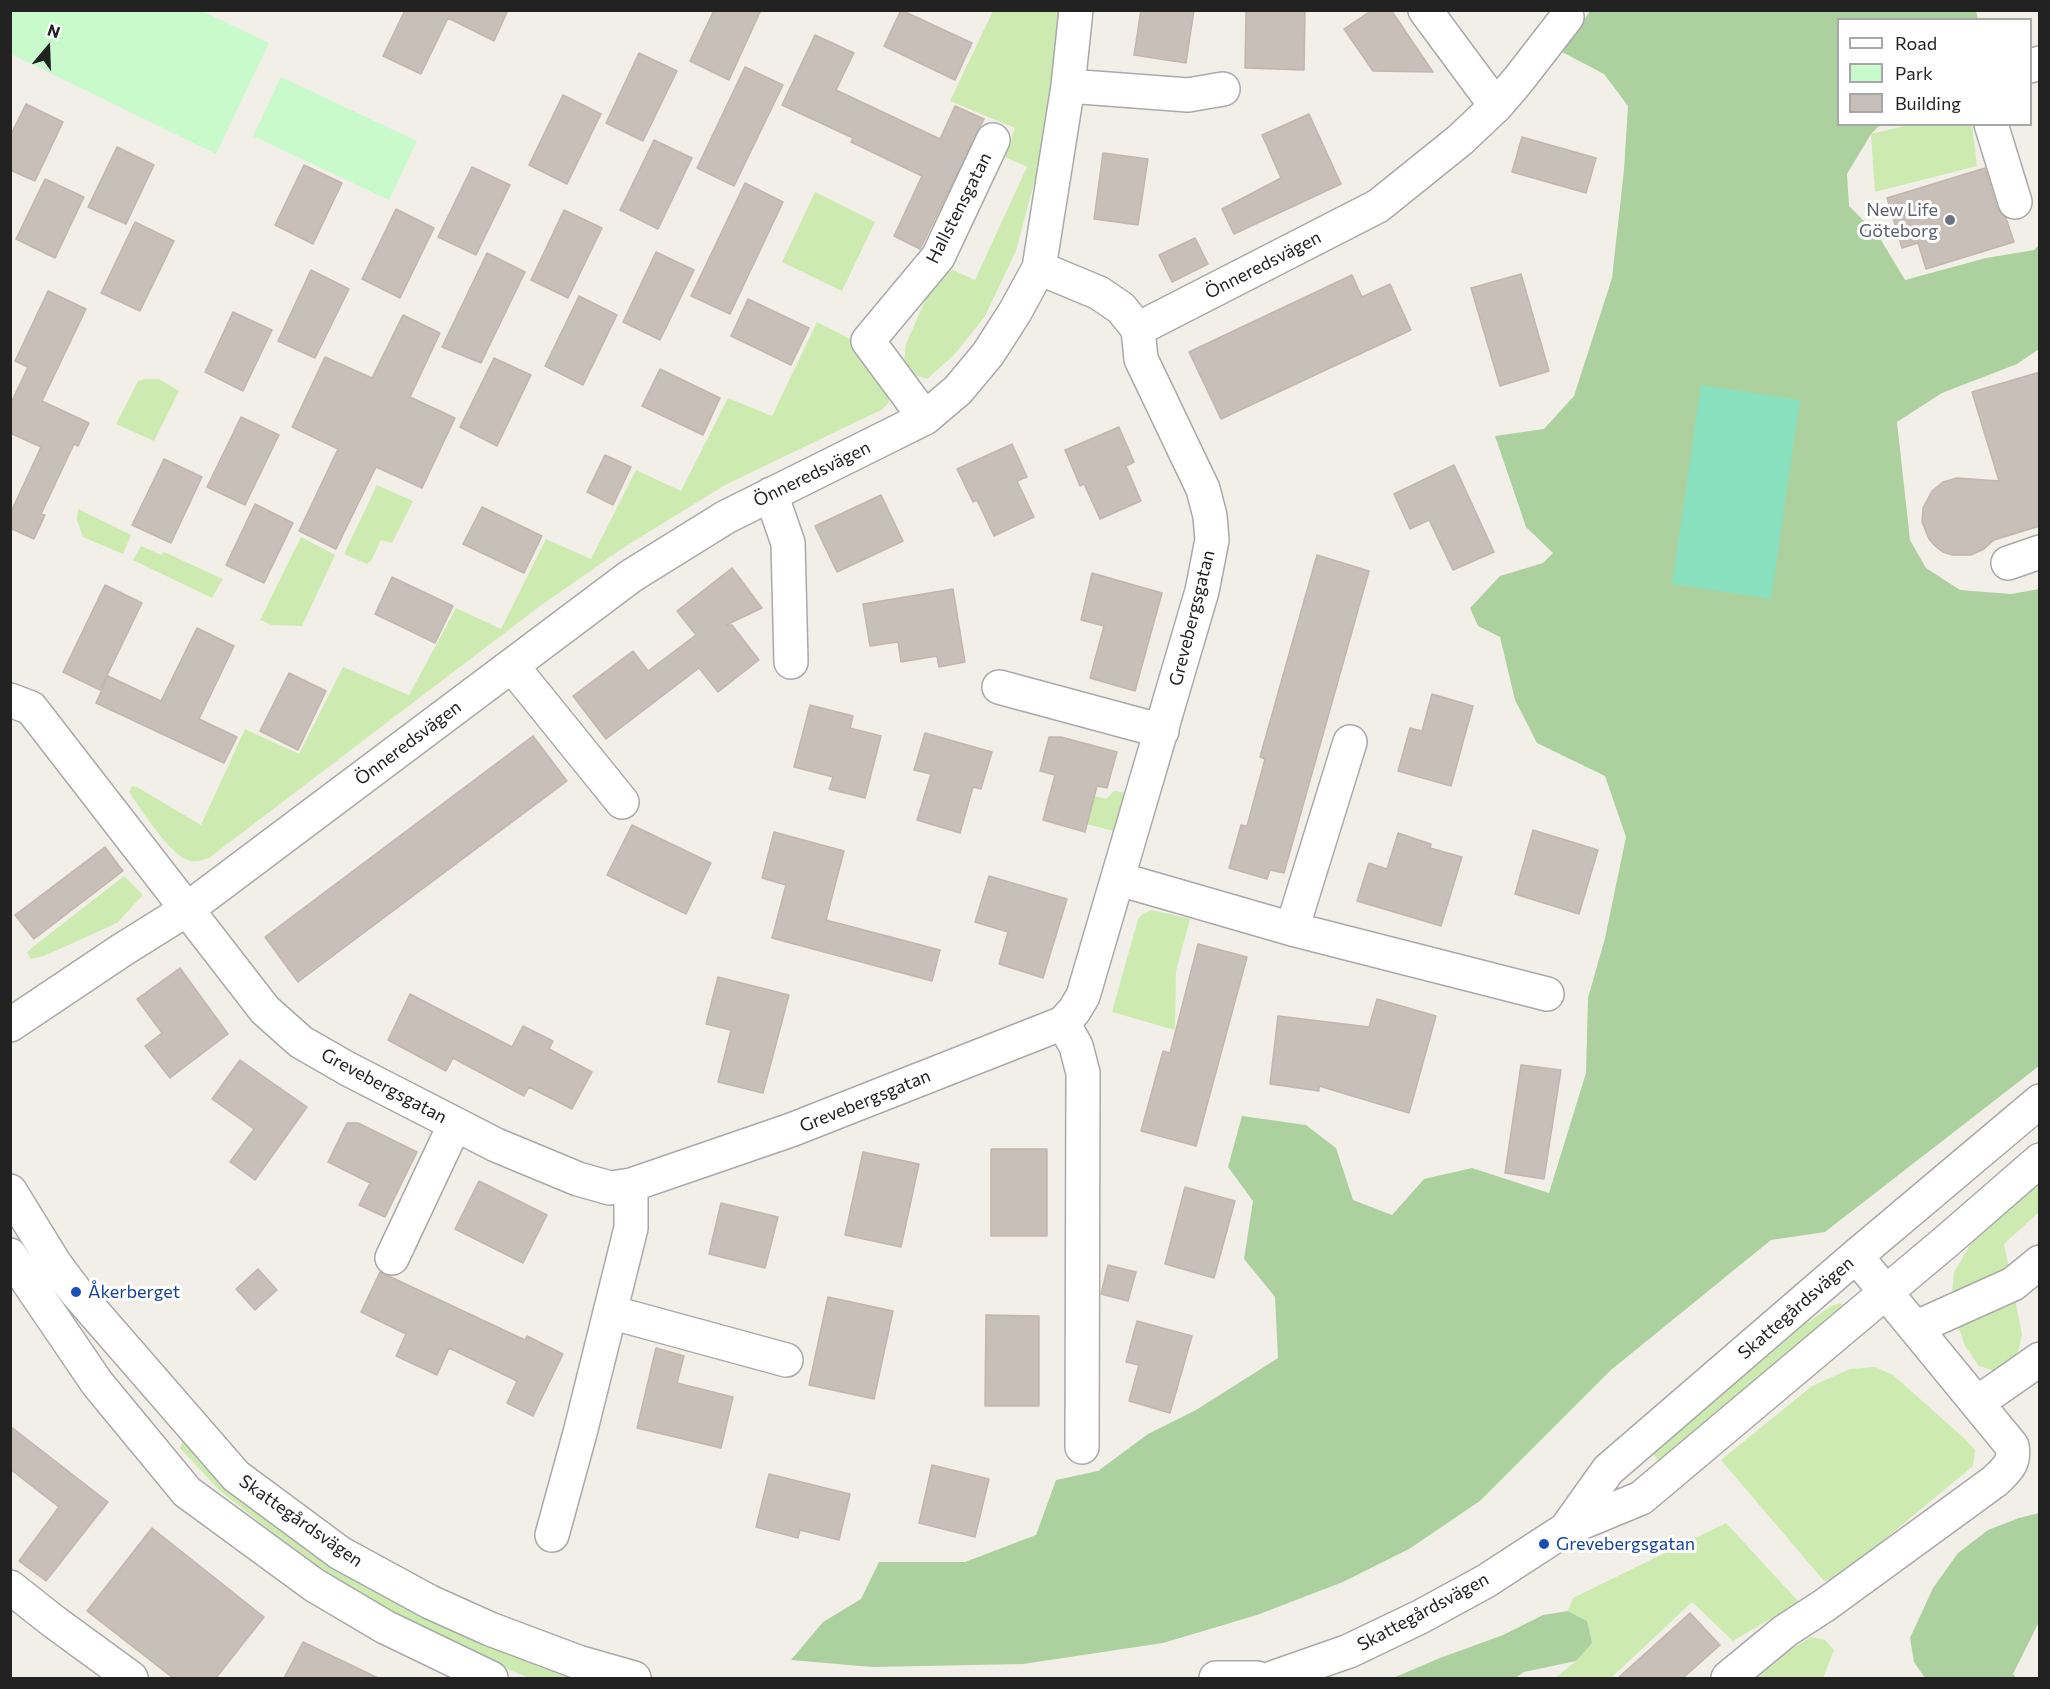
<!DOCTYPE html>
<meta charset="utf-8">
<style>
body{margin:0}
#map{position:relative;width:2050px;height:1689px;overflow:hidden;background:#f2efe9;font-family:Commissioner,sans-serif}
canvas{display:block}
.frame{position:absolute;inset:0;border:12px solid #222;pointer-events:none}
.legend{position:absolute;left:1837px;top:18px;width:195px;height:108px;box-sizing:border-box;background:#fff;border:2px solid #a7a7a7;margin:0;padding:8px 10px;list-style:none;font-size:18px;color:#222}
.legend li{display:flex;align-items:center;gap:12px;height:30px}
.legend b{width:30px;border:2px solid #a7a7a7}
.north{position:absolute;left:18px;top:18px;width:60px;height:60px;-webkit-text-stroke:4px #fff;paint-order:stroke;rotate:19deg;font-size:16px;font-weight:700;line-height:24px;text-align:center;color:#222}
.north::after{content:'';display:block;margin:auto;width:21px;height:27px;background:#222;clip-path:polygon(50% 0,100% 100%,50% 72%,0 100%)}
</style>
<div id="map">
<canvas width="2050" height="1689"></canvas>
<div class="frame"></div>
<ul class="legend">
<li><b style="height:8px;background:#fff"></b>Road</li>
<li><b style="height:16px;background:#c8facc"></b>Park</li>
<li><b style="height:16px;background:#c7bfb8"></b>Building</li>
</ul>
<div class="north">N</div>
</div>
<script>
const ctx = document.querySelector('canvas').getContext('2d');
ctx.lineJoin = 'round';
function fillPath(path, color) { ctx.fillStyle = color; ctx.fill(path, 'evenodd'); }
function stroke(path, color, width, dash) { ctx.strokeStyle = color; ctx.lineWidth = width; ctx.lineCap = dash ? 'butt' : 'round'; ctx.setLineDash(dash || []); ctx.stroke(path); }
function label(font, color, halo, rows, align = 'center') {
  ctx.font = font + ' Commissioner,sans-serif'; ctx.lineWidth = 6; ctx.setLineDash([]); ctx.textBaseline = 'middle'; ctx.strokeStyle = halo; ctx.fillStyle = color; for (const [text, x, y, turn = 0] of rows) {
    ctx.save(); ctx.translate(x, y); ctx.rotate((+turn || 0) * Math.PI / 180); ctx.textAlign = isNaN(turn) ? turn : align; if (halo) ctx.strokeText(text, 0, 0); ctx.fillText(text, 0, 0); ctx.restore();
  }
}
fillPath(new Path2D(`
 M993,11h68l-23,157 -22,83 -31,65 -30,38 -28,25 -15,-5 -8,-12 2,-18 29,-66 18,-8 22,10 52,-113 -22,-10 10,-29 -65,-27z
 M1908,125h64l5,41 -102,26 -4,-58z
 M815,192l60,30 -33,69 -60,-29z
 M817,322l33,17 38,55 1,9 -8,7 -156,75 -99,61 -86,60 -331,252c-6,2 -11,4 -18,3 -21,-4 -49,-51 -62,-69l3,-6 5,1 64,38 44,-96 54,25 44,-87 66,28 47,-87 45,21 45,-90 45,20 45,-89 45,21 47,-93 44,18z
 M145,379h14l20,12 -25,50 -38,-17 22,-43z
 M377,485l36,16 -21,42 -11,-3 -10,21 -4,3 -23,-10z
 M78,509l53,26 -8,19 -40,-17 -6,-17z
 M301,537l34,18 -33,71 -30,-1 -12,-5z
 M141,546l20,9 3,-3 59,27 -11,19 -79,-38z
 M1114,791l14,2 -11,39 -30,-8 8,-28 11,3z
 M124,876l19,19 -26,28 -73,33 -13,3 -4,-7 7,-6z
 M1152,910l38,9 -14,52 -1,59 -63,-18 26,-93 6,-6z
 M2039,1177v35l-35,32 18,90 -6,28 -18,10 -19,-6 -14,-20 -14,-41 3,-33 20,-33z
 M1840,1303l5,3 -186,156 -6,-8 5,-4 146,-125 27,-19z
 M1875,1367l18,8 72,64 10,11 -2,16 -135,112 -14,3 -103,-121 91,-74 38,-17z
 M183,1440l54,46 360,192h-68l-63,-26 -85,-45 -48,-30 -69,-51 -46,-37 -38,-41z
 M1726,1523l73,79 -66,39 -41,-39 -81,76h-56l21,-17 11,-40 -19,-10 5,-13z
 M1811,1637l14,3 9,10 -11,28h-63l-2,-1 13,-15z`), '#cdebb0');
fillPath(new Path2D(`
 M1590,11h386l2,8 -140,1v104l42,1 -9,9 -24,40 2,32 29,29 27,45 81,-22 48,-8 5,-5v104l-22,15 -75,29 -45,29 13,118 16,28 34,22 51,4 28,-5v477l-214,166 -54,8 -160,130 -131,131 -71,48 -66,33 -86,33 -94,28 -140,21 -151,3 -81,-7 32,-38 38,-23 18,-37h86l71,-27 20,-55 42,-9 50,-37 48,-24 82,-52 -3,-61 -31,-38 9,-58 -25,-34 14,-51 64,9 30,23 17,52 39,15 32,-36 48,-11 77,25 37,-120 2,-75 17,-60 21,-101 -21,-61 -68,-33 -22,-43 -15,-63 -22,-11 -8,-18 30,-32 43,-13 10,-10 -27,-26 -31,-91 49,-7 30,-33 38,-118 12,-108 4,-64 -24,-32 -42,-22z
 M2039,1513v109l-26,52 3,4h-91l-11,-16 -4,-24 23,-50 25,-35 30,-23 31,-12z
 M1568,1611l19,10 5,22 -16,18 -52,11 -9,6h-122l47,-20 63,-23 40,-20z`), '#add19e');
fillPath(new Path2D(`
 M10,11h192l67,32 -53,111 -205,-100z
 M281,77l136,64 -28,59 -136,-64z`), '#c8facc');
fillPath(new Path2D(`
 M1701,385l99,15 -29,199 -99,-15z`), '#88e0be');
const building = new Path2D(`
 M405,10h103l-14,31 -46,-23 -27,56 -38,-18z
 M714,10h47l-32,70 -39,-19z
 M901,10l71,33 -17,37 -71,-34z
 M1141,10h53l-8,53 -52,-8z
 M1246,10h59l-1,60 -59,-2z
 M1372,10h19l42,62 -60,-1 -29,-42z
 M815,35l39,18 -18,37 104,49 15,-33 29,13 -64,130 -26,-13 28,-60 -71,-34 2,-4 -71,-33z
 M639,53l38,18 -34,70 -37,-18z
 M745,67l38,18 -49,101 -37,-18z
 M563,95l38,19 -34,70 -38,-19z
 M26,104l37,18 -28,59 -25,-11v-34z
 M1309,114l32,70 -107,50 -12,-25 59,-31 -19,-43z
 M1522,137l74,21 -10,35 -74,-21z
 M654,140l38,18 -34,71 -38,-19z
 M117,147l37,18 -28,59 -38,-17z
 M1103,153l45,6 -10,66 -44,-6z
 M304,165l38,18 -29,61 -38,-19z
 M472,167l38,18 -34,70 -38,-18z
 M1985,168l12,40 9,10 8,24 -88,27 -8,-26 -16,5 -15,-50z
 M45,179l39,18 -29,61 -39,-19z
 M745,183l38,19 -53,112 -39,-18z
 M396,209l38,19 -34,70 -38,-19z
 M564,210l38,18 -34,70 -37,-18z
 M135,222l39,19 -34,70 -39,-18z
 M1195,238l13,26 -36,18 -13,-27z
 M656,252l38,18 -34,70 -37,-18z
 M487,253l38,19 -44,91 -39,-16z
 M311,270l38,19 -34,69 -37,-17z
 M1521,274l28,97 -49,15 -29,-98z
 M1352,275l10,22 28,-13 21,46 -190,89 -32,-67z
 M48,291l38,18 -44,92 47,22 -11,23 -4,-2 -33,70 4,1 -11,24 -24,-11v-14l31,-67 -31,-14v-28l18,-38 -13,-6z
 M579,296l38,19 -34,70 -38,-19z
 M748,299l61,29 -18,37 -60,-29z
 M233,312l39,18 -29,61 -38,-19z
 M403,315l37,18 -30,64 45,21 -33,70 -46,-21 -40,82 -37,-18 39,-82 -46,-22 33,-70 47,21z
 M494,358l37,17 -34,71 -37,-19z
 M660,369l60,29 -17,37 -61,-29z
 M2040,372v154l-46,14 -10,9 -13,6h-19l-9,-3 -8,-6 -6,-7 -7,-17 1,-14 9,-17 11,-9 14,-4 42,3 -27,-89z
 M241,417l38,18 -34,70 -38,-18z
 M1119,427l15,35 -8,4 15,35 -41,18 -16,-35 -4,2 -15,-36z
 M1012,444l15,33 -10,4 17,36 -40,19 -17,-36 -4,2 -16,-33z
 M605,455l26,12 -18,38 -26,-13z
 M164,459l38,18 -31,66 -39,-18z
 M1454,465l40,87 -41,18 -24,-50 -19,9 -16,-35z
 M881,495l22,46 -66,31 -22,-46z
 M255,504l38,19 -29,60 -38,-18z
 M482,507l60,29 -18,37 -61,-29z
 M1317,555l52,16 -85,302 -14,-3 -3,9 -38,-11 12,-43 6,1 18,-67 -5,-2z
 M732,568l30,40 -36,17h6l27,35 -41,32 -19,-24 -93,71 -33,-43 60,-45 15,20 48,-36 -19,-24z
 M1092,573l70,20 -27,98 -45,-13 14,-52 -23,-6z
 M392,577l61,29 -18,37 -60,-29z
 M105,585l37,18 -42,87 -37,-18z
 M953,589l12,73 -26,5 -2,-11 -36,6 -3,-20 -28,4 -7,-42z
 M197,628l37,18 -35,73 38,18 -13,26 -128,-60 12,-27 53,25z
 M289,673l37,18 -28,59 -38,-19z
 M1432,694l41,12 -22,80 -53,-15 12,-43 12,3z
 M810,705l43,11 -3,12 31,8 -16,62 -36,-9 4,-12 -39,-10z
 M925,733l67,19 -11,37 -8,-2 -13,46 -43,-13 14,-46 -17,-4z
 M533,736l34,45 -269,201 -33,-45z
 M1049,737h12l56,15 -10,36 -10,-2 -12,46 -42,-12 12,-45 -15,-4z
 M632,825l79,38 -25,51 -79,-39z
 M1533,830l65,20 -19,64 -64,-20z
 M774,832l70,19 -18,69 114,30 -8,31 -160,-43 14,-53 -24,-7z
 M1398,833l33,11 -1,4 32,9 -21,69 -84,-25 12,-38 18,6z
 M105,847l18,24 -89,68 -19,-24z
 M989,876l78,23 -24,79 -44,-14 9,-32 -33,-10z
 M1198,944l49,13 -51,189 -55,-15 22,-80 7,2z
 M180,968l48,66 -58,44 -25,-32 17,-13 -25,-34z
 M718,977l71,18 -26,98 -45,-11 13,-52 -25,-6z
 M410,994l102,53 11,-21 30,15 -4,8 43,23 -20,37 -43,-22 -5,9 -71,-38 -7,13 -58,-31z
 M1377,999l59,17 -27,97 -90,-27v5l-49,-7 8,-68 91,11z
 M240,1060l67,47 -52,73 -25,-18 24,-33 -42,-30z
 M1521,1065l40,5 -17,109 -39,-6z
 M347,1123h11l59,29 -32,65 -26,-12 11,-22 -42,-21z
 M991,1149h56v87h-56z
 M863,1152l56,12 -18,83 -56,-12z
 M479,1181l68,34 -24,48 -68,-34z
 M1185,1187l50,14 -21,77 -49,-14z
 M721,1203l57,14 -13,51 -56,-14z
 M1108,1265l28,7 -8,29 -27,-7z
 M258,1269l19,21 -22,20 -19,-21z
 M380,1272l145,68 2,-4 36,18 -30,62 -26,-13 10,-22 -68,-33 -12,27 -41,-19 10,-22 -45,-22z
 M828,1297l65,14 -19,88 -65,-14z
 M986,1315l53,1v90h-54z
 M1137,1321l55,15 -22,77 -41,-12 10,-36 -13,-3z
 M656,1348l28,8 -7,27 56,14 -12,51 -84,-20z
 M10,1426l98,76 -62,79 -27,-20 40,-54 -49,-38z
 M932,1465l57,14 -14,58 -56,-14z
 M769,1474l81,20 -11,46 -39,-10 -2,8 -42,-11z
 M152,1528l112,89 -48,61h-43l-86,-67z
 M1690,1613l30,32 -37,33h-65z
 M303,1642l75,36h-94z`);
fillPath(building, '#c7bfb8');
stroke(building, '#c4b6ab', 1.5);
const minor = new Path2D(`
 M1425,10l71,96
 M2030,66l10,-3
 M1068,86l120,9 35,-6
 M1991,124l24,78
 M1039,268l29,-182 8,-76
 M925,418l-57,-77 70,-84 55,-117
 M771,494l17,49 3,119
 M2008,563l32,-11
 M512,666l110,136
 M999,687l163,44
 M10,700l21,8 234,302 36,32 47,27 148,76 82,34 32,9 21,-3 160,-55 272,-107 11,-12 9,-15 119,-405 10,-51 -2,-24 -7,-27 -62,-130 -3,-30
 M1119,879l173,50 255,65
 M1292,929l58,-187
 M1063,1023l13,23 7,27 -1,374
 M10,1025l112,-75 64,-40 445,-334 95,-59 199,-99 33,-28 30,-36 27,-42 24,-44 60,25 22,15 17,21 240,-123 82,-66 36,-34 23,-27 48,-62
 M10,1191l45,73 21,28 160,184 104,77 90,49 60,27 88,33 56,16
 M10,1255l87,128 90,109 127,93 71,42 106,51
 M392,1258l63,-134
 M610,1312l176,48
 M1915,1328l98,-44 27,-22
 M1977,1403l63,-44
 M1566,1529l42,-59 248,-214 184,-155
 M552,1535l28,-102 51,-205v-43
 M10,1587l43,34 78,57
 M1216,1678h41
 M1272,1678l77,-27 71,-34 66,-36 80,-52 75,-31 307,-258 92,-80
 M1728,1678l57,-47 40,-26 170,-124c12,-12 20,-17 17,-35l-156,-190`);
stroke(minor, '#a9a9a9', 36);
stroke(minor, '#fff', 33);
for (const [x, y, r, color] of [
 [1950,220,6,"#6b7280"],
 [76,1292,6,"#1a4fb4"],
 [1544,1544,6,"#1a4fb4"]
]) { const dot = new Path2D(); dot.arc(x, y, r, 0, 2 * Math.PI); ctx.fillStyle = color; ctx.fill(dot); stroke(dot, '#fff', 2); }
label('18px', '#222', '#fff', [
 ["Hallstensgatan",959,208,-63],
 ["Önneredsvägen",1263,265,-27],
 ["Önneredsvägen",812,474,-26],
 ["Grevebergsgatan",1192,618,-76],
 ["Önneredsvägen",408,743,-37],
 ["Grevebergsgatan",384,1086,28],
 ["Grevebergsgatan",865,1101,-22],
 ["Skattegårdsvägen",1796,1308,-41],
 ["Skattegårdsvägen",301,1521,35],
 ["Skattegårdsvägen",1423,1612,-28]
]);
label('18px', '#5b616d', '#fff', [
 ["New Life",1938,210],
 ["Göteborg",1938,231]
], 'right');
label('18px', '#164399', '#fff', [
 ["Åkerberget",88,1292],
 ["Grevebergsgatan",1556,1544]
], 'left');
</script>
